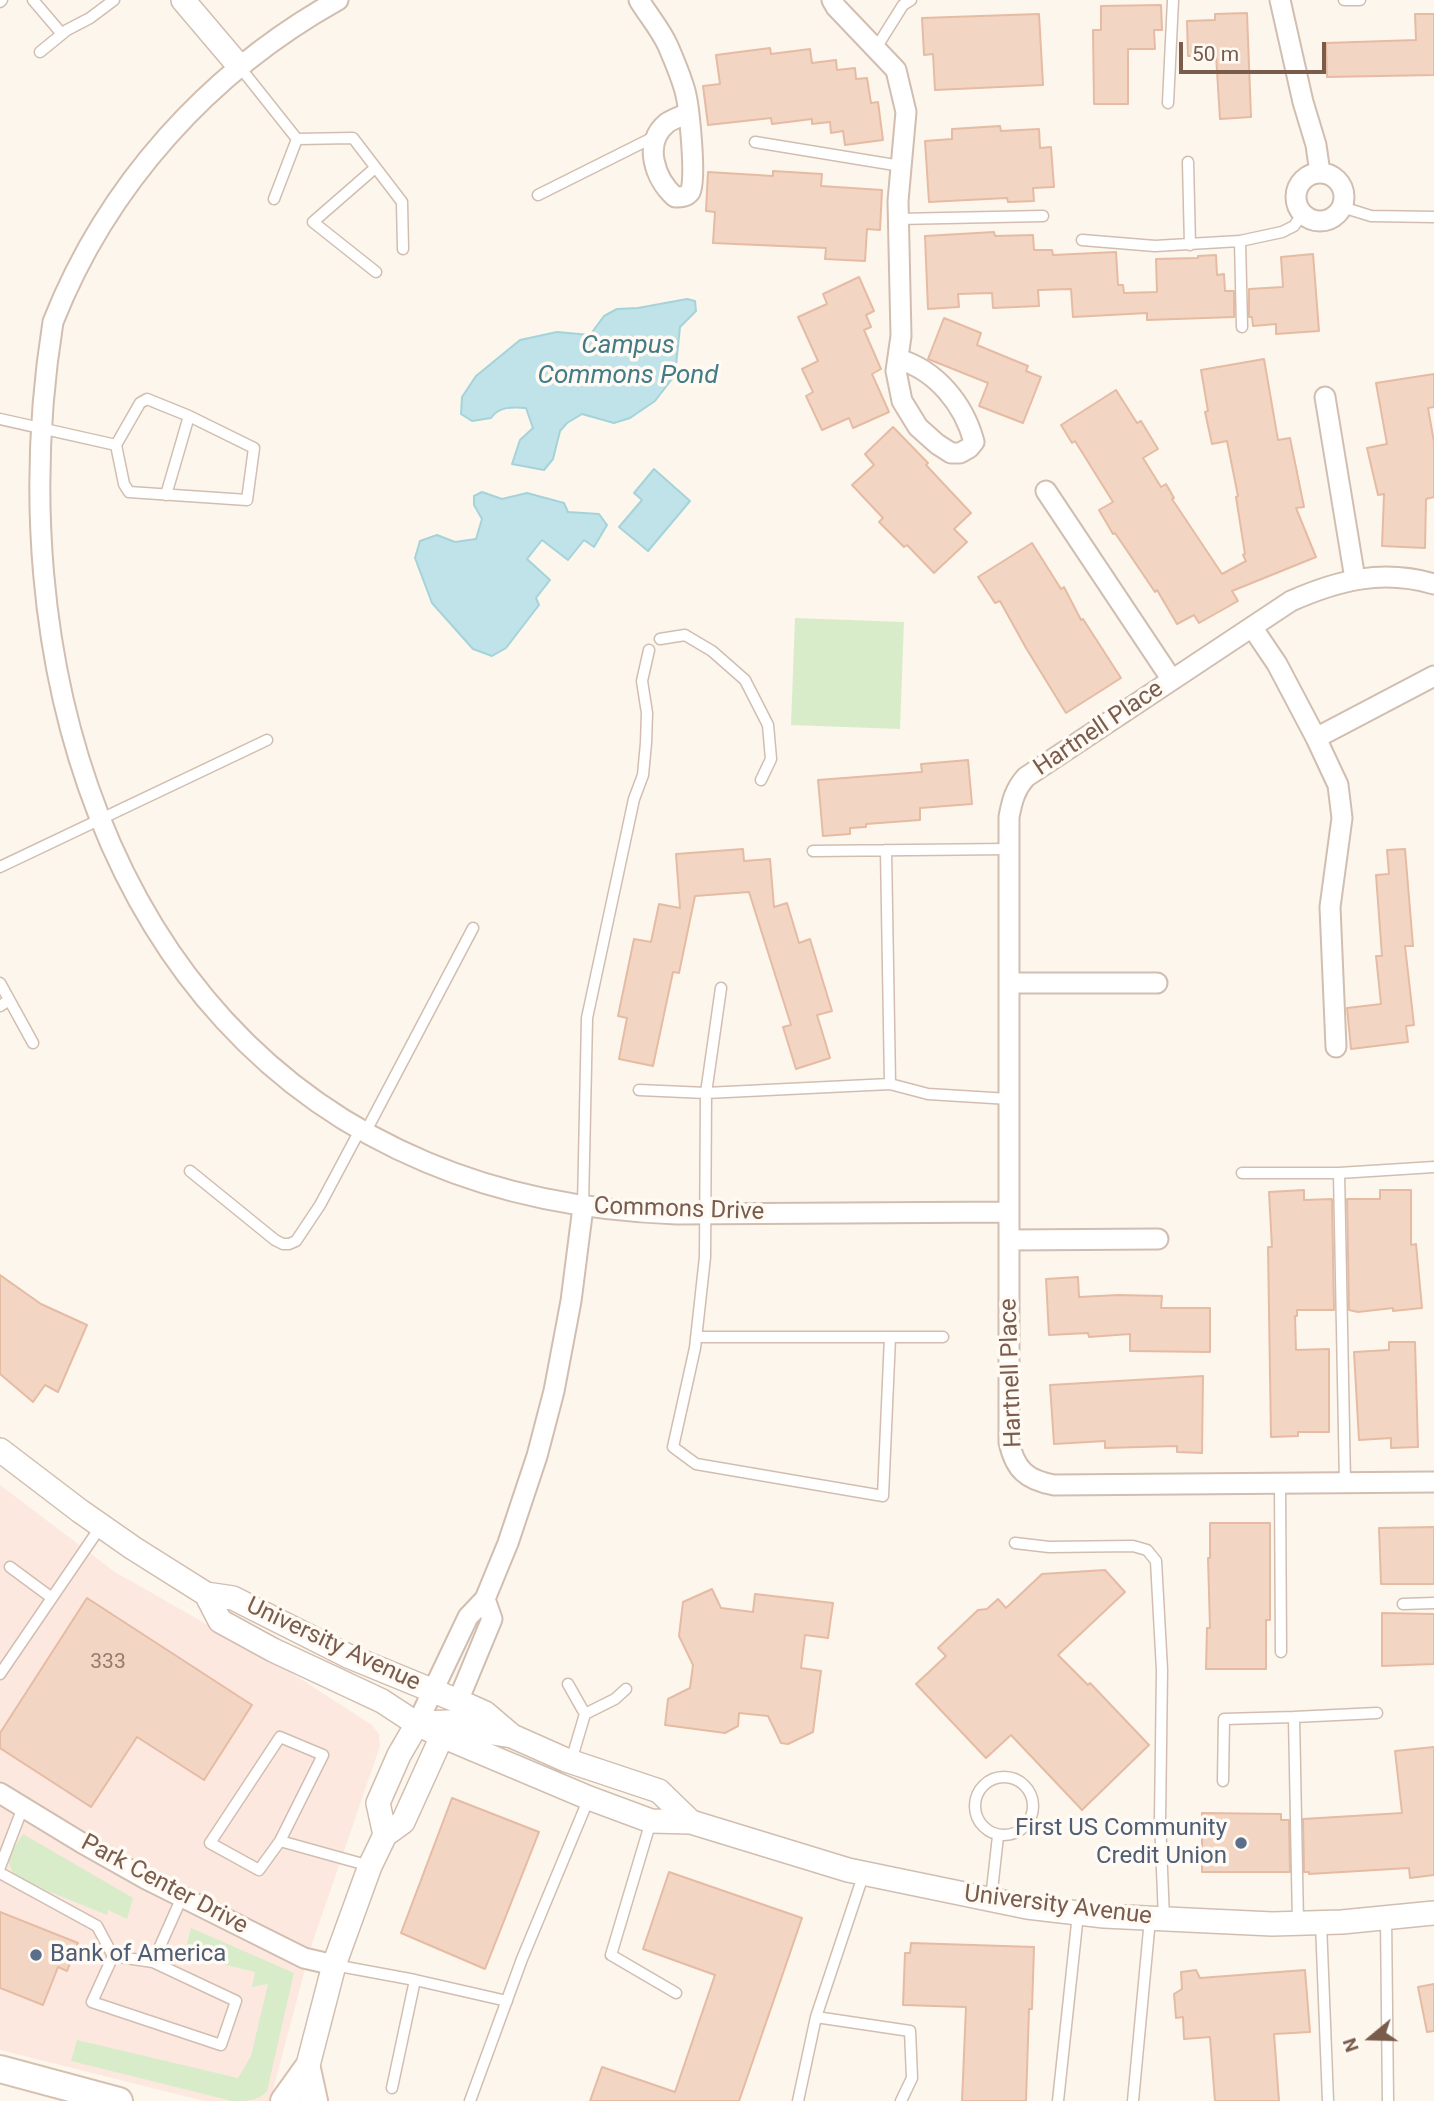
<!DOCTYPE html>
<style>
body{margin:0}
#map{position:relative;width:1434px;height:2101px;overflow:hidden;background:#fdf6ec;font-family:Roboto,sans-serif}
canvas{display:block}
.north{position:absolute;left:1336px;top:2003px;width:70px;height:70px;-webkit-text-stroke:5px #fffaf3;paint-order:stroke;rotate:251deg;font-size:19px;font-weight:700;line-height:28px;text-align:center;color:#7a5c4d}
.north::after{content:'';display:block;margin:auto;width:24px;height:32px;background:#7a5c4d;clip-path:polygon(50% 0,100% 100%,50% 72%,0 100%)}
.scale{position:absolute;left:1179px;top:42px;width:147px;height:32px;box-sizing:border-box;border:4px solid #7a5c4d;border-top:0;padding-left:9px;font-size:21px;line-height:24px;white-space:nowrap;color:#7a5c4d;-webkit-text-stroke:5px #fffaf3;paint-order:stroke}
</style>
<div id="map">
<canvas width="1434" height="2101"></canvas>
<div class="north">N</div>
<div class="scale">50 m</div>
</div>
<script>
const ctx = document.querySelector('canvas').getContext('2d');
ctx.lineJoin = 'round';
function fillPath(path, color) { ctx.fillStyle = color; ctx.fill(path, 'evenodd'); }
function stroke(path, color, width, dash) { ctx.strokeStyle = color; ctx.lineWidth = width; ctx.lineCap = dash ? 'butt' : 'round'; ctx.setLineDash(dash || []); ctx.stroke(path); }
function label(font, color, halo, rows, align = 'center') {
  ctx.font = font + ' Roboto,sans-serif'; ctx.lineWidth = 7; ctx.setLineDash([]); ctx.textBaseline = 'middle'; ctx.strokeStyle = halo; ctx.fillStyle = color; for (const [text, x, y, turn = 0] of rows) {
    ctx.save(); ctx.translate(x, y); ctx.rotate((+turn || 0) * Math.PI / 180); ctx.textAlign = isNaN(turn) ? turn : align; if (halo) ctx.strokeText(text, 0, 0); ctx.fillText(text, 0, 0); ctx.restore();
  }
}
fillPath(new Path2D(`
 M0,1485l115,87 172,98 85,55 7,9 1,12 -69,201 -41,154h-66l-204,-51z`), '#fde8e0');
fillPath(new Path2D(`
 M795,618l109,4 -4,107 -109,-4z
 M23,1834l110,64 -6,21 -19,-9 -1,5 -79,-32 -15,-9 -6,-16z
 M191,1928l103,45 -27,118c-8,10 -20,10 -35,10l-161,-40 6,-21 161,38 13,-22 17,-72 -16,3 3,-15 -71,-17z`), '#d8ecc9');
const water = new Path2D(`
 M687,299l8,2 1,10 -16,16 -5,48 -20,26 -25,17 -16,5 -32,-9 -15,9 -7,8 -7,28 -9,11 -32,-6 8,-24 13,-12 -7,-20c-13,-1 -27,-2 -35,10l-19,3 -11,-7 1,-17 14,-21 44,-36 37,-8 33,3 14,-19 13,-7 21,-1z
 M654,469l36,32 -42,50 -29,-24 23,-27 -8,-7z
 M482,492l20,7 25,-6 37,10 4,9 31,2 8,11 -13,22 -10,-7 -16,20 -26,-20 -15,19 23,21 -14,18 3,7 -33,43 -14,8 -19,-7 -41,-46 -17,-45 5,-17 17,-6 18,7 21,-3 6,-20 -8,-14v-9z`);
fillPath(water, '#bfe3e8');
stroke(water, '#a5d3da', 2);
const building = new Path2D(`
 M1161,5l1,25h-8l1,19h-27v55h-34l-1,-74h8v-24z
 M1247,13l4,104 -31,2 -4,-64 -28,1 -1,-35 28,-1v-6z
 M1039,14l4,71 -108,5 -2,-36 -9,1 -2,-37z
 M1415,14h19v61l-107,2 -1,-34 90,-3z
 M770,48l1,6 39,-5 2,14 24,-3 1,10 18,-2 1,11 11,-1 4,25 7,-1 5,38 -38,5 -2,-14 -12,2 -1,-11 -18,2v-5l-40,5 -1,-6 -63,7 -5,-39 17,-2 -4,-29z
 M1000,126l1,5 38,-2 1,19 11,-1 3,40 -21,1 1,13 -26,1 -1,-4 -78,4 -4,-61 27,-2v-10z
 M773,171l49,3 -1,12 61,4 -2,40 -13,-1 -2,32 -40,-2 1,-11 -113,-5 2,-31 -9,-1 2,-39 65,4z
 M994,232l1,4 38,-1 1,15h18l1,5 63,-3 2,33h5l1,8 33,-1 -1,-33 42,-1v-2l18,-1 1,20 7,-1 1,17h9v26l-87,3v-7l-74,4 -2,-28 -33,1 1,16 -46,2 -1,-15 -34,1 1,13 -31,2 -3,-73z
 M1313,254l6,77 -43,3v-10l-23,2 -1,-9h-3v-28l34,-2 -2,-30z
 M859,277l15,34 -8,4 5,12 -7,3 17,39 -9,5 17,38 -36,16 -4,-10 -27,12 -16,-34 7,-4 -11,-23 16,-8 -20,-44 29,-13 -4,-10z
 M944,318l37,15 -4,12 51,21 -2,5 15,6 -18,46 -44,-17 9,-23 -60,-24z
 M1264,359l14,81 12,-2 14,69 -8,1 20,49 -84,34 6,10 -39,22 -5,-8 -17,9 -20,-34 -2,2 -40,-59 -2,1 -14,-24 14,-8 -38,-61 -3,2 -11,-18 55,-35 21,33 4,-2 17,28 -15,9 18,29 5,-3 8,14 -2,1 50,75 24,-13 -3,-6 2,-1 -9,-57 2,-1 -11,-55 -15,3 -7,-32 3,-1 -7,-41z
 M1434,374v33l-6,1 6,34v55l-8,2 -1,49 -43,-2 2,-52 -6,1 -11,-47 20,-4 -11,-61z
 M893,427l35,36 -2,2 45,48 -17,16 13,13 -33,31 -27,-28 -3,2 -25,-25 4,-4 -31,-33 22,-20 -9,-11z
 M1032,543l29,46 3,-2 17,33 2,-1 38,59 -55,35 -40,-65 -26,-47 -5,2 -17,-26z
 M968,760l4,44 -52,4v12l-54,4v3l-16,1v6l-27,2 -5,-56 104,-8 -1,-8z
 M743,849l1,12 26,-2 4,48 13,-4 12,40 11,-4 22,72 -15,4 13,43 -34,11 -13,-42 8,-2 -42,-133 -54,4 -16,77 -6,-1 -20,94 -34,-7 8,-41 -9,-2 16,-77 17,3 8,-38 21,4 -4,-54z
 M1405,849l8,97h-8l9,79 -8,1 2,16 -57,7 -4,-41 34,-4 -5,-48h6l-6,-81 13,-1 -2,-24z
 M1304,1190v10l28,-1 2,111h-37v6h-2l1,34 33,-1v83h-31v4l-27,1 -3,-190h4l-3,-55z
 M1380,1190h31v55l5,-1 6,64 -29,3v-3l-35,4 -9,-2 -2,-111h33z
 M0,1275l41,29 46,21 -29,67 -13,-7 -12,17 -33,-28z
 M1078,1277l1,20 39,-2 44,1 -1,12h49v44l-80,-1v-17l-41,3 -1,-4 -39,2 -3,-56z
 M1389,1342h26l3,105 -27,1v-10l-32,2 -5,-88 35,-2z
 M1203,1376l-1,77 -25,-1v-6l-72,2v-7l-51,3 -4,-59z
 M1210,1523h60v97h-4v49h-60l1,-41h3l-2,-70h2z
 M1434,1527v57h-53l-2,-56z
 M1105,1570l20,22 -67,63 30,30 2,-2 59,62 -67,65 -71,-75 -25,23 -70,-74 30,-28 -8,-8 40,-38 9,-1 11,-10 8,9 36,-34z
 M712,1589l9,19 32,4 2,-18 78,9 -5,35 -23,-3 -4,33 20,3 -8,61 -25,12 -7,-1 -13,-27 -29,-3 -1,13 -13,7 -60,-8 3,-26 22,-11 3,-23 -14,-29 4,-34z
 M87,1598l165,107 -48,75 -67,-43 -46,70 -91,-59v-15z
 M1382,1613l52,1v50l-52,2z
 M1434,1747v128l-24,3 -1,-10 -100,6v-2h-5l-1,-53 99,-6 -7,-62z
 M452,1798l87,34 -54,137 -84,-36z
 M1202,1813l79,1v6h8l1,52h-88z
 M669,1872l133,46 -63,183h-149l12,-34 73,25 40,-117 -72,-26z
 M0,1912l78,31 -11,28 -9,-4 -15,38 -43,-17z
 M911,1943l123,4 -2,62h-3l-3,92h-64l4,-94 -63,-2 2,-52h5z
 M1196,1970l4,8 105,-8 5,62 -36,2 5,67h-64l-5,-64 -26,2 -1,-22 -7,1 -2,-24 8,-5 -1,-17z
 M1434,1984v47l-7,1 -9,-45z`);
fillPath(building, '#f3d5c3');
stroke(building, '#e6bba3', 2);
const service = new Path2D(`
 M33,0l29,34
 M1344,0h16
 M0,2l2,-2
 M876,48l27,-43 8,-5
 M40,52l27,-22 23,-12 24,-18
 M239,66l58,73
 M1168,103l5,-103
 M297,139l56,-1 49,64 1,47
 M755,142l146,24
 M1188,162l2,83
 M375,168l-62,54 63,50
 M538,195l118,-59
 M274,199l23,-60
 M1342,207l29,9 63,1
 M898,219l145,-3
 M1082,240l73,6 85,-5 42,-9 12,-6 8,-12
 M1240,241l2,86
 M147,399l42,17 65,32 -7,52 -118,-8 -5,-8 -8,-39 24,-42z
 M0,419l116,26
 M166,495l23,-79
 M660,639l25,-4 27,16 33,29 23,45 3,34 -10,21
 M886,850l4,234
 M813,851l196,-2
 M0,867l267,-127
 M0,983l33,60
 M721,988l-15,105 -1,164 -10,91 -22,99 23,17 187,32 7,-159
 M0,1006l9,-6
 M639,1090l67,3 184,-9 38,10 81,5
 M365,1133l108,-205
 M190,1171l85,69 8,4h6l7,-3 24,-36 40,-75
 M1242,1173h97l95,-6
 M1339,1173l6,310
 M583,1206l4,-188 47,-219 9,-24 3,-32 1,-30 -5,-32 7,-31
 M696,1337h247
 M1280,1483l1,169
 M1015,1543l34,4 84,-1 14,4 9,11 6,109 -2,150 4,99
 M10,1567l42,31
 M1403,1604l31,-1
 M0,1674l101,-148
 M568,1684l17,30 -14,47
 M585,1714l30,-15 11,-10
 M1294,1717l83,-4
 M975 1806a29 29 0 1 1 58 0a29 29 0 1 1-58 0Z
 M1223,1781l1,-62 70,-2 4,206
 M651,1821l-40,134 65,38
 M280,1841l43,-86 -43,-18 -70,106 49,27 21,-29 90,25
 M0,1867l23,-60
 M0,1873l97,53 16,30
 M991,1899l7,-63
 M1386,1918l2,183
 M1321,1923l7,178
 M153,1962l83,39 -15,44 -129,-43 21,-46 40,6 29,-65
 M334,1965l81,15 92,21
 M816,2017l94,14 2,47 -11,23
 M392,2088l23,-108
 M470,2101l52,-142 67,-161
 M798,2101l18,-84 48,-144
 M1058,2101l20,-187
 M1133,2101l17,-182`);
const minor = new Path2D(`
 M338,0c-129,72 -231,185 -285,322 -53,331 51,705 373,840 80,34 165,49 251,52l332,-2
 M639,0c9,15 22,30 29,46 6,14 13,30 17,45 4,14 12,91 5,101 -4,5 -9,5 -15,5 -20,-18 -33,-54 -8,-74 6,-4 15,-7 21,-10
 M832,0l4,7 60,63 10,42 -8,89 3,135 -5,35 6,30 16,26 19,17 14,9h9l9,-5 5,-6c-10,-38 -38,-72 -76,-83
 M1280,0l23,102 13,43 4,28
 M1296 197a24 24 0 1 1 48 0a24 24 0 1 1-48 0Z
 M1325,397l30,182
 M1046,491l126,189
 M1434,584c-52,-15 -95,-4 -143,17l-265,176c-11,12 -14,24 -17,40v625c6,28 18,38 45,43l380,-3
 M1252,627l25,37 39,74 22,47 4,33 -12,89 6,140
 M1316,738l118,-62
 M1009,983h148
 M1009,1240l149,-1
 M458,1701l34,-82 -7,-20
 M417,1724l51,-107 17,-18 23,-56 29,-87 17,-65 17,-90 12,-94
 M0,1793l82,50 64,36 158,79 30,7`);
const tertiary = new Path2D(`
 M183,0l56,66
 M0,1450l80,61 53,37 73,46 27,4 115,58 110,45 27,12 27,23
 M206,1594l14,27 53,29 109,51 35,23 25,12 147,62 62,23 40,1 157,48 179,37 77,9 168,8 70,-2 92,-9
 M421,1723l27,-1 13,1 19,8 32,5 54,24 93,31 32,31
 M385,1835l-7,-32 21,-48 18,-31
 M307,2069l27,-104 36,-99 15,-31 18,-13 39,-86`);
const secondary = new Path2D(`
 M0,2069l119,32
 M307,2069l7,32
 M284,2101l23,-32`);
stroke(service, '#d1beb0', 13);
stroke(minor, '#d1beb0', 23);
stroke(tertiary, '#d1beb0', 26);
stroke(secondary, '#d6c0b0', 30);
stroke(service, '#fff', 10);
stroke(minor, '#fff', 19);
stroke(tertiary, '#fff', 23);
stroke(secondary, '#fff', 26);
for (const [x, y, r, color] of [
 [1241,1843,7,"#5c6f8a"],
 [36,1955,7,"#5c6f8a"]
]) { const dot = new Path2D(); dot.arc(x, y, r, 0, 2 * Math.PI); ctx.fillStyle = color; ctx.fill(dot); stroke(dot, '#fffaf3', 2.5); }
label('21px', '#987a6a', null, [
 ["333",108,1663]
]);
label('24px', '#7a5c4d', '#fffaf3', [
 ["Hartnell Place",1099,729,-34],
 ["Commons Drive",679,1210,2],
 ["Hartnell Place",1012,1373,-92],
 ["University Avenue",333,1645,25],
 ["Park Center Drive",164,1885,28],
 ["University Avenue",1058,1906,7]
]);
label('24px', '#4e5e75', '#fffaf3', [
 ["First US Community",1227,1829],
 ["Credit Union",1227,1857],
 ["Bank of America",50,1955,"left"]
], 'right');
label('italic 26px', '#437c86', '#fffaf3', [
 ["Campus",628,346],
 ["Commons Pond",628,376]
]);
</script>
